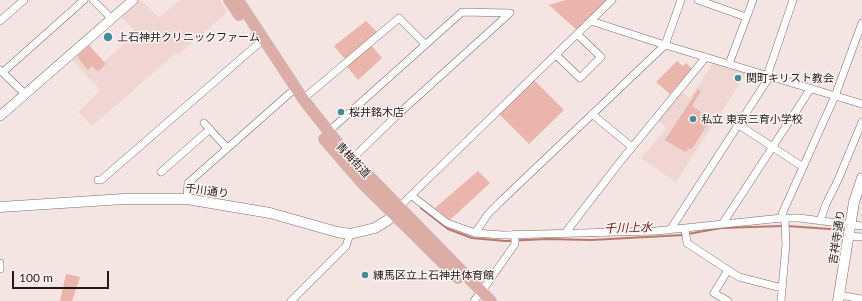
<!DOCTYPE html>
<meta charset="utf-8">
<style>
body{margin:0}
#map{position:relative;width:862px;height:301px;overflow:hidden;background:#f4e4e2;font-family:Lato,sans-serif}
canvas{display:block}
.scale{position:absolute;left:12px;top:271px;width:97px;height:18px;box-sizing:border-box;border:2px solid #201a19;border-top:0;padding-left:5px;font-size:12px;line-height:14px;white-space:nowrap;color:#201a19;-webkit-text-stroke:3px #fdf3f1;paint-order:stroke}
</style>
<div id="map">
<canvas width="862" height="301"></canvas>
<div class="scale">100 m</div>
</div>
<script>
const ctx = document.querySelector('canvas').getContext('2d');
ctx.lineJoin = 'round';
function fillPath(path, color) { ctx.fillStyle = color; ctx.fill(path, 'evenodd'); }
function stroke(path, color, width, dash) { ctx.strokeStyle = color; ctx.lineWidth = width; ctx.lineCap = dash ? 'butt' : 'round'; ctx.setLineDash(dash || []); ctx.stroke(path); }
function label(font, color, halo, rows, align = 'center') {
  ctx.font = font + ' Lato,"Noto Sans JP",sans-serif'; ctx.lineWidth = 3; ctx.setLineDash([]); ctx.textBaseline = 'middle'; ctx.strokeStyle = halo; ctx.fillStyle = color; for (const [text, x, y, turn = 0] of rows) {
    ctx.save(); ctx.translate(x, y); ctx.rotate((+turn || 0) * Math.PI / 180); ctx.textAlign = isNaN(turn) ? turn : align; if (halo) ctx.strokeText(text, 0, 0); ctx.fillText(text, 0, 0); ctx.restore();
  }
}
fillPath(new Path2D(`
 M137,0h4l18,18 21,-18h40l7,12 -49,43 -2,-2 -84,73 -14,-14 22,-22 -28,-30 6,-5v4l21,12 7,-6 -2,-3 3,-3 29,-26 -15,-17z
 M714,62l33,10 -71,110 -35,-24 26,-30 -10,-8 23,-29 10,7z`), '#efd6d2');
fillPath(new Path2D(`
 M566,0h43l-31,31 -29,-26z
 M366,21l11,11 -32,27 -11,-13z
 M89,45l17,19 -7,7 -3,-1 -4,-4 -4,4 -10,-12v-3z
 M371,45l11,13 -24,22 -12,-15z
 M677,61l6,5 3,-3 6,6 -22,25 -14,-12z
 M534,80l30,30 -35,34 -30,-30z
 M698,89l3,2 -9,15 19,13 -19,30 -2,-1 -5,4 -20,-12z
 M478,171l12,12 -40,37 -15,-12z
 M66,274l14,3 -8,24h-12z`), '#eab5ad');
stroke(new Path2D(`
 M421,208l27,21 24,9 33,3 42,-2 44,1 93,-5
 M787,226l57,4
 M688,234l33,-6 62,-2`), '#b8796f', 2);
const minor = new Path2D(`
 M93,0l19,19
 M698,0l48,17
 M0,21l24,-21
 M591,21l74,24 197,59
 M556,55l24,23 21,-21 -24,-23
 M729,64l24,-64
 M0,70l25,24
 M3,72l81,-72
 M767,76l26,-76
 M303,99l96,-81 26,26
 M592,114l40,33
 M204,123l23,25
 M739,125l64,42
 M328,132l134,-120 48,1 -115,104 -43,42
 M161,172l49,-43
 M98,180h3l157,-136
 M412,196l35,27 28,10 28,2 153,-4 126,-13h17l63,8
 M187,199l1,-16 102,-90
 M399,207l213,-207
 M820,221l6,-17 12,-24 24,-58
 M723,223l88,-135
 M685,228l2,15 41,27 -14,23 14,8
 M670,230l100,-154
 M566,232l54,-70 86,-105
 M475,233l13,-19 11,-11 166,-158 16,-45
 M849,236l13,1
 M0,263v6
 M728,270l11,7 43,11
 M482,291l33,-47v-10
 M839,295l23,4
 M291,301l55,-55 4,-12
 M474,301l3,-4
 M781,301l5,-57 -1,-22 -3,-4v-4l53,-118 27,-73`);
const tertiary = new Path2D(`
 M0,116l133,-116`);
const secondary = new Path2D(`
 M0,207l124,-8h63l83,14 67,19 13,2 25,-6 13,-8 10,-11
 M838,301l16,-99 8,-24`);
const primary = new Path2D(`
 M229,0l10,15
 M238,0l65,99 37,47 151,155
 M324,139l38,44 96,95`);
stroke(minor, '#7b6e6b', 8);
stroke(tertiary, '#7b6e6b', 10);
stroke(secondary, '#7b6e6b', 11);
stroke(primary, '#c9c8c8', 12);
stroke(minor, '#fff', 7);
stroke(tertiary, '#fff', 9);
stroke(secondary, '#fff', 10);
stroke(primary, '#dcada6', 11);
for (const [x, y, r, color] of [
 [108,37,5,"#468c97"],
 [738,78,4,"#468c97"],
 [341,112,4,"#468c97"],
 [693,119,4,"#468c97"],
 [365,275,4,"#468c97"]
]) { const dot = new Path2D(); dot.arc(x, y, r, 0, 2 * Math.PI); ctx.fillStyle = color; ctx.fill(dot); stroke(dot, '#fdf3f1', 1.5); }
label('11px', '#201a19', '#fdf3f1', [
 ["上石神井クリニックファーム",117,37],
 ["関町キリスト教会",746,78],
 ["桜井銘木店",349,112],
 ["私立 東京三育小学校",701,119],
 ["練馬区立上石神井体育館",373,275]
], 'left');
label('11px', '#201a19', '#fdf3f1', [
 ["青梅街道",353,160,46],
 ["千川通り",207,191,8],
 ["吉祥寺通り",837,237,-81]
]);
label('italic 12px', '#6a1c16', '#fdf3f1', [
 ["千川上水",628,228,-2]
]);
</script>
